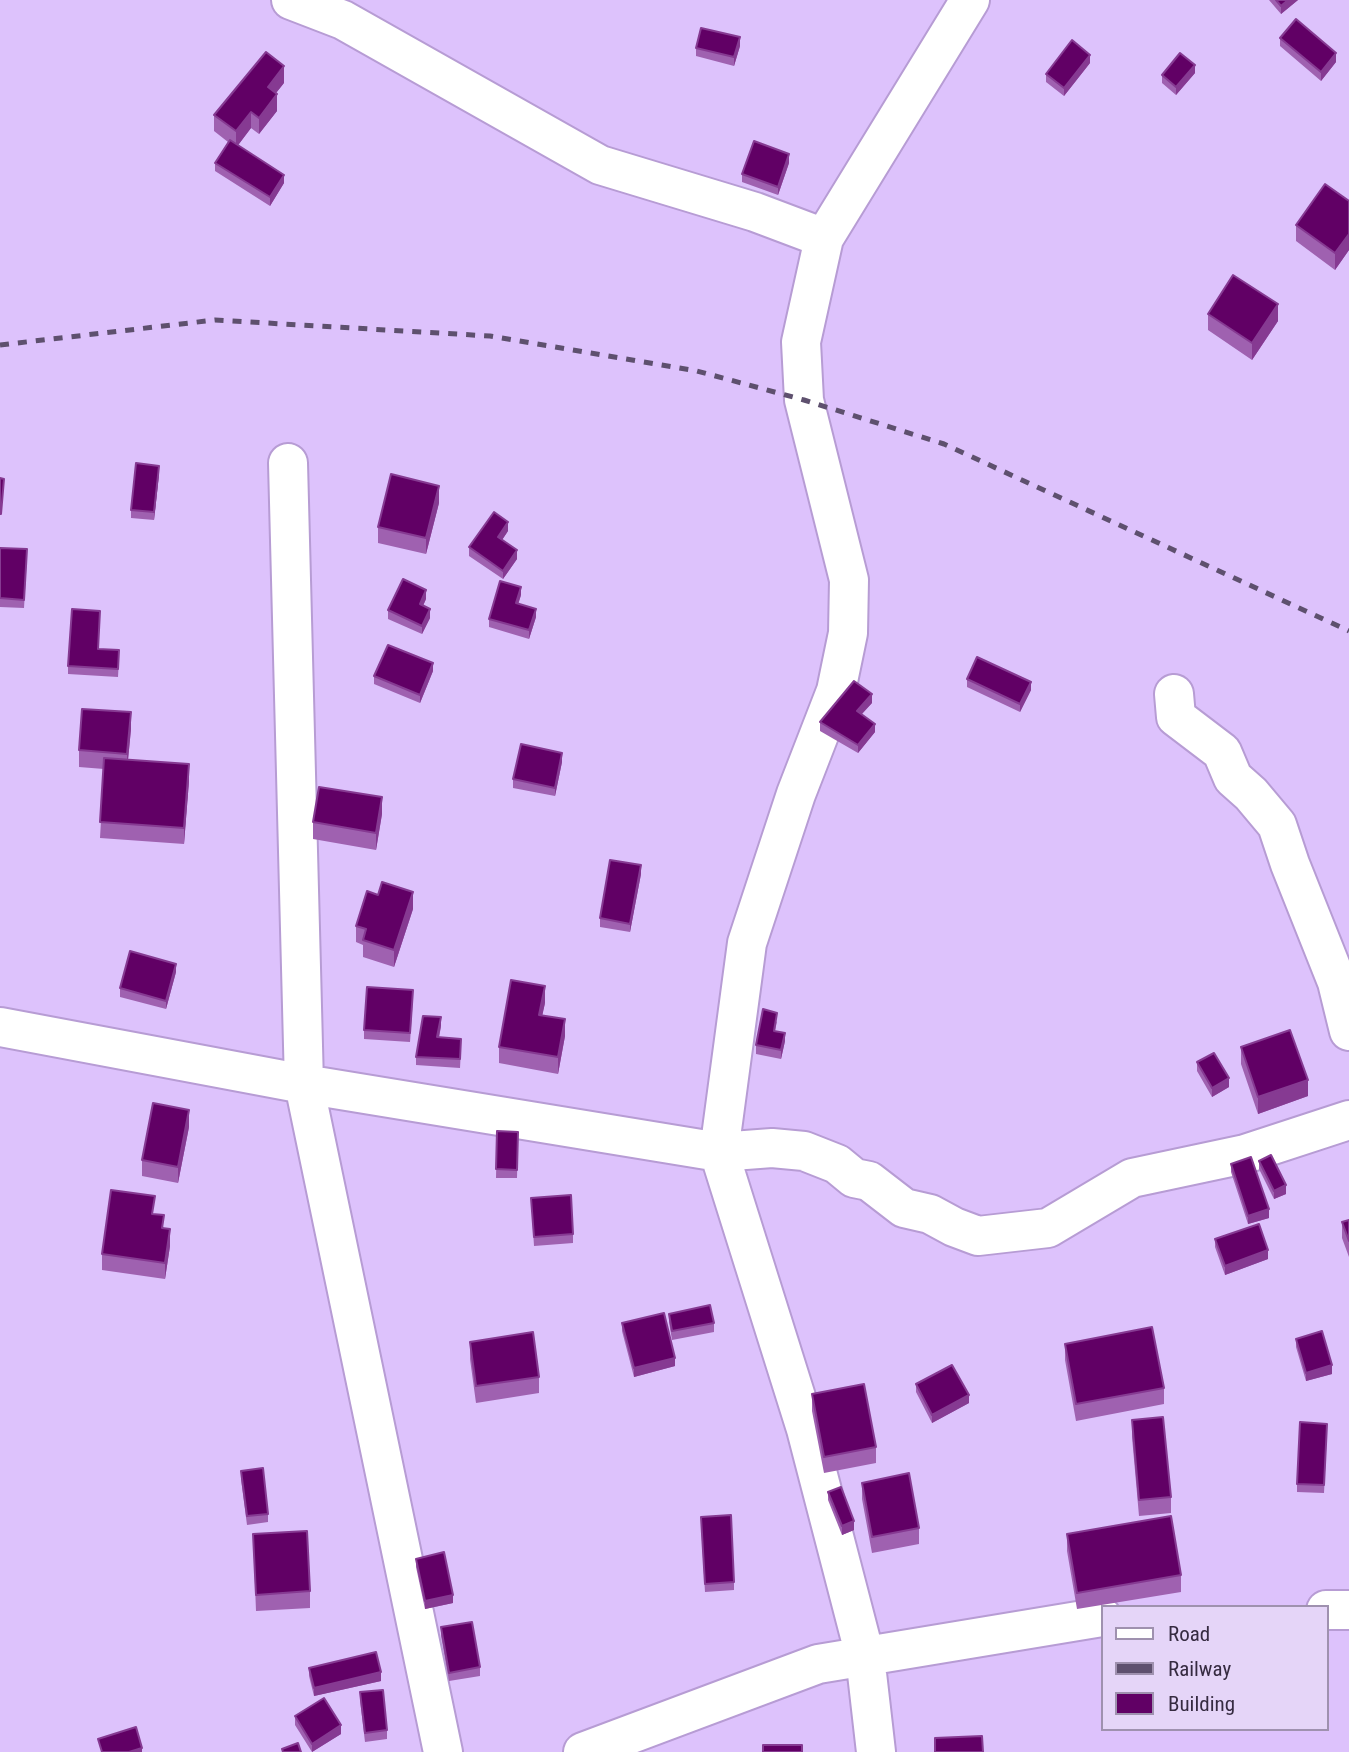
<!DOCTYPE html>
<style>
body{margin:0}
#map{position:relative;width:1349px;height:1752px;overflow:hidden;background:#ddc2fc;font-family:"Roboto Condensed",sans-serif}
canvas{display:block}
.legend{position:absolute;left:1101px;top:1605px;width:228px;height:126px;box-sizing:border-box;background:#e5d5f8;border:2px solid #9f91af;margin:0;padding:9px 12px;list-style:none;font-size:21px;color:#362b41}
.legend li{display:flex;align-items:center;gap:14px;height:35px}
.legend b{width:35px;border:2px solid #9f91af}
</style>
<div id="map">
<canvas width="1349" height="1752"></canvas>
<ul class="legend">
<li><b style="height:9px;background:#fff"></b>Road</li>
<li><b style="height:9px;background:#5e506e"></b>Railway</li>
<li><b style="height:19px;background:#610065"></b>Building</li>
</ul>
</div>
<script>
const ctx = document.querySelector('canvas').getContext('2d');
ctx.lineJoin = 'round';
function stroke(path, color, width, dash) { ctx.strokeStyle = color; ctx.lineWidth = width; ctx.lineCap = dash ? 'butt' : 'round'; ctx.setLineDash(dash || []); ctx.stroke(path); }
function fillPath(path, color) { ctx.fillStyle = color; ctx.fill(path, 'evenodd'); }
const minor = new Path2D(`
 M291,0l52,20 257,145 155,47 69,26 146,-238
 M824,238l-23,104 3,58 45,180 -1,53 -12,58 -40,103 -49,149 -28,209 87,277 59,227 11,96
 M288,463l16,621 139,668
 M1174,694l2,23 46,35 11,26 18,16 26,31 13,39 47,118 12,49
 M0,1027l304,57 415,68 53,-4 32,3 33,13 17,14 15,3 35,27 26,6 24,13 24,9 70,-8 84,-50 113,-24 104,-34
 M1326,1610h23
 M583,1752l235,-88 284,-47`);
stroke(minor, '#b79cd4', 42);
stroke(minor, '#fff', 38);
stroke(new Path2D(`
 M0,345l215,-25 275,16 207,35 107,29 140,44 405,187`), '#5e506e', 5, [9, 9]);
fillPath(new Path2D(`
 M1269,0h29l-17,14z
 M1280,38l56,24 -15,19 -41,-35z
 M740,46l-6,20 -38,-10v-8z
 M1090,63l-26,33 -18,-14v-8z
 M1195,73l-19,22 -14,-12v-8z
 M284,83l-8,10 1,18 -18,23 -8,-6 -13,17 46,38 -14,23 -55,-35v-8l13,-21 -14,-11v-16z
 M789,163l-11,32 -36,-13v-8z
 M1349,201v49l-14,20 -39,-29v-16z
 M1208,314l70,7 -26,39 -44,-30z
 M159,474l-5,46 -23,-2v-8z
 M439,503l-13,51 -48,-11v-16z
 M508,531l-6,9 15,19 -14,20 -34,-23v-9z
 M0,548l27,9 -3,51 -24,-1z
 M521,595l-3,9 18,13 -7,22 -40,-12v-8z
 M426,599l-3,7 7,12 -8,16 -34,-15v-9z
 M100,619l-2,30 21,9 -1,19 -50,-3v-8z
 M433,671l-13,32 -46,-19v-8z
 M967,679l64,11 -11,22 -53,-25z
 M872,703l-10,11 13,18 -17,21 -38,-22v-9z
 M131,729l-3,31 61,21 -5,63 -84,-6 4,-69 -25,-2v-17z
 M562,762l-7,34 -42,-8v-9z
 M382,814l-6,36 -63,-11v-17z
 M641,874l-11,58 -30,-5v-9z
 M413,909l-19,58 -31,-10v-12l-7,-3v-16z
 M176,972l-10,37 -46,-12v-9z
 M413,998l-3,44 -46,-3v-9z
 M545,1003l-3,12 23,21 -7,38 -59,-11v-16z
 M777,1021l-2,10 10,10 -4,18 -25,-5v-9z
 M441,1026l-2,12 22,10 -1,20 -44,-3v-8z
 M1241,1047l67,49 -50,18 -17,-50z
 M1197,1062l32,25 -17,10 -15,-26z
 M189,1127l-11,56 -36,-7v-16z
 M497,1131l21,1 -1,46h-21z
 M1259,1161l27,33 -12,5 -15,-30z
 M1231,1164l38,54 -21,6 -17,-52z
 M531,1198l42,36v9l-39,3z
 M155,1214l9,14 6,18 -5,33 -63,-9v-16z
 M1349,1220v37l-7,-19v-16z
 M1215,1239l53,20 -43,16 -10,-28z
 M669,1314l45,9v9l-42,8 -3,-18z
 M622,1323l53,43 -41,11 -12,-46z
 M1296,1339l36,35 -26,7 -10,-34z
 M470,1342l69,35v16l-63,10 -6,-44z
 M1065,1344l99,44v16l-88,17 -11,-61z
 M916,1384l53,19 -37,20 -16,-31z
 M812,1394l64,53v16l-52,10 -12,-62z
 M1132,1420l39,77v16l-32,3 -7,-79z
 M1327,1432l-3,61 -27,-1v-8z
 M241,1471l27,43v8l-21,3 -6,-46z
 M862,1483l57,45v16l-47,9 -10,-54z
 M828,1492l26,38 -12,5 -14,-35z
 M701,1525l33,57v8l-29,2z
 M253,1534l57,57v17l-54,3z
 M1067,1534l114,41v17l-104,17 -10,-58z
 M416,1559l37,44 -28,6 -9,-42z
 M441,1627l39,40v9l-31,5 -8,-45z
 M309,1668l72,13 -67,15 -5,-20z
 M360,1692l27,38v9l-22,3 -5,-42z
 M295,1716l46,18 -29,18 -17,-27z`), '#9f61b0');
fillPath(new Path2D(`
 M1288,0h10l-17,14v-8z
 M740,37v9l-6,20v-9z
 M1336,53v9l-15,19v-9z
 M1090,55v8l-26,33v-8z
 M1195,65v8l-19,22v-8z
 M284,66v17l-16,20v-16z
 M277,94v17l-18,23v-16z
 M251,112v16l-15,20v-17z
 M789,154v9l-11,32v-8z
 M284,175v8l-14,23v-9z
 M1349,234v16l-14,20v-17z
 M1278,304v17l-26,39v-17z
 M159,466v8l-5,46v-8z
 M439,486v17l-13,51v-16z
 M508,522v9l-10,15v-9z
 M517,550v9l-14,20v-8z
 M521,587v8l-5,16v-8z
 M426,590v9l-6,13v-8z
 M430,609v9l-8,16v-8z
 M536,609v8l-7,22v-9z
 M433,663v8l-13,32v-8z
 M1031,682v8l-11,22v-8z
 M872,694v9l-15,16v-8z
 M131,712v17l-4,41v-16z
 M875,724v8l-17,21v-8z
 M562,753v9l-7,34v-8z
 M189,764v17l-5,63v-16z
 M382,797v17l-6,36v-17z
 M641,865v9l-11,58v-8z
 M413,892v17l-19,58v-17z
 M176,964v8l-10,37v-8z
 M545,986v17l-6,28v-16z
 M441,1017v9l-4,20v-9z
 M565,1019v17l-7,38v-17z
 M785,1033v8l-4,18v-9z
 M1229,1078v9l-17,10v-9z
 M1308,1080v16l-50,18v-17z
 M189,1110v17l-11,56v-16z
 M1286,1185v9l-12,5v-8z
 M1269,1209v9l-21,6v-8z
 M170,1229v17l-5,33v-16z
 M1268,1250v9l-43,16v-9z
 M675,1358v8l-41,11v-9z
 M1332,1365v9l-26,7v-8z
 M969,1395v8l-37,20v-8z
 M854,1521v9l-12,5v-9z
 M453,1595v8l-28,6v-8z
 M381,1672v9l-67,15v-8z
 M341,1725v9l-29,18v-8z
 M142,1748v4h-13z`), '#863a92');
const building = new Path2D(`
 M1276,0h12l-7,6z
 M1296,19l40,34 -15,19 -41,-34z
 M701,28l39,9 -6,20 -38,-9z
 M1072,40l18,15 -26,33 -18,-14z
 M266,52l18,14 -16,21 9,7 -18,24 -8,-6 -15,19 -22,-16z
 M1180,53l15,12 -19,22 -14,-12z
 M230,140l54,35 -14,22 -55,-34z
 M754,141l35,13 -11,33 -36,-13z
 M1325,184l24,17v33l-14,19 -39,-28z
 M1233,275l45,29 -26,39 -44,-29z
 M136,463l23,3 -5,46 -23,-2z
 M391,474l48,12 -13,52 -48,-11z
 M0,478l4,1 -3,35h-1z
 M494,512l14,10 -10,15 19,13 -14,21 -34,-24z
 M0,548l27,1 -3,51 -24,-2z
 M403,579l23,11 -6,14 10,5 -8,17 -34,-16z
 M500,581l21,6 -5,16 20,6 -7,21 -40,-11z
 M72,609l28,2 -2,38 21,1 -1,19 -50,-3z
 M388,645l45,18 -13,32 -46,-19z
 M977,657l54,25 -11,22 -53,-25z
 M854,681l18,13 -15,17 18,13 -17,21 -38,-23z
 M82,709l49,3 -4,42 -48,-4z
 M521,744l41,9 -7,35 -42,-9z
 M104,758l85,6 -5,64 -84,-6z
 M319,787l63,10 -6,36 -63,-11z
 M610,860l31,5 -11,59 -30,-6z
 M382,882l31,10 -19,58 -31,-10 3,-11 -10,-3 11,-35 11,4z
 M130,951l46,13 -10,37 -46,-13z
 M511,980l34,6 -6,29 26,4 -7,38 -59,-10z
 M367,987l46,3 -3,43 -46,-3z
 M763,1009l14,4 -3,18 11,2 -4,17 -25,-5z
 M423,1016l18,1 -4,20 24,2 -1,20 -44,-2z
 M1290,1030l18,50 -50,17 -17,-50z
 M1214,1053l15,25 -17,10 -15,-26z
 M153,1103l36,7 -11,57 -36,-7z
 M497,1131l21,1 -1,38 -21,-1z
 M1271,1155l15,30 -12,6 -15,-30z
 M1251,1157l18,52 -21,7 -17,-52z
 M111,1190l44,6 -3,18 12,1 -2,13 8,1 -5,34 -63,-9z
 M571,1195l2,39 -39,3 -3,-39z
 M1349,1220v21l-7,-19z
 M1259,1224l9,26 -43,16 -10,-27z
 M710,1305l4,18 -42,8 -3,-17z
 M664,1313l11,45 -41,10 -12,-45z
 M1152,1327l12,61 -88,16 -11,-60z
 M1322,1331l10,34 -26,8 -10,-34z
 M533,1332l6,45 -63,9 -6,-44z
 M952,1365l17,30 -37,20 -16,-31z
 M864,1384l12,63 -52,10 -12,-63z
 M1163,1417l8,80 -32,3 -7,-80z
 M1300,1422l27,2 -3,61 -27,-1z
 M263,1468l5,46 -21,2 -6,-45z
 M909,1473l10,55 -47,9 -10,-54z
 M841,1487l13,34 -12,5 -14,-34z
 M731,1515l3,67 -29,2 -4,-67z
 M1171,1516l10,59 -104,18 -10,-59z
 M307,1531l3,60 -54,4 -3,-61z
 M444,1552l9,43 -28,6 -9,-42z
 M472,1622l8,45 -31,6 -8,-46z
 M376,1652l5,20 -67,16 -5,-20z
 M383,1690l4,40 -22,3 -5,-41z
 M324,1698l17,27 -29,19 -17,-28z
 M136,1727l6,21 -13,4h-27l-4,-13z
 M982,1736l1,16h-48v-14z
 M298,1743l3,9h-18l-1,-3z
 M763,1745h39v7h-39z`);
fillPath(building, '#610065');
stroke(building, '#863a92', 2);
</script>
